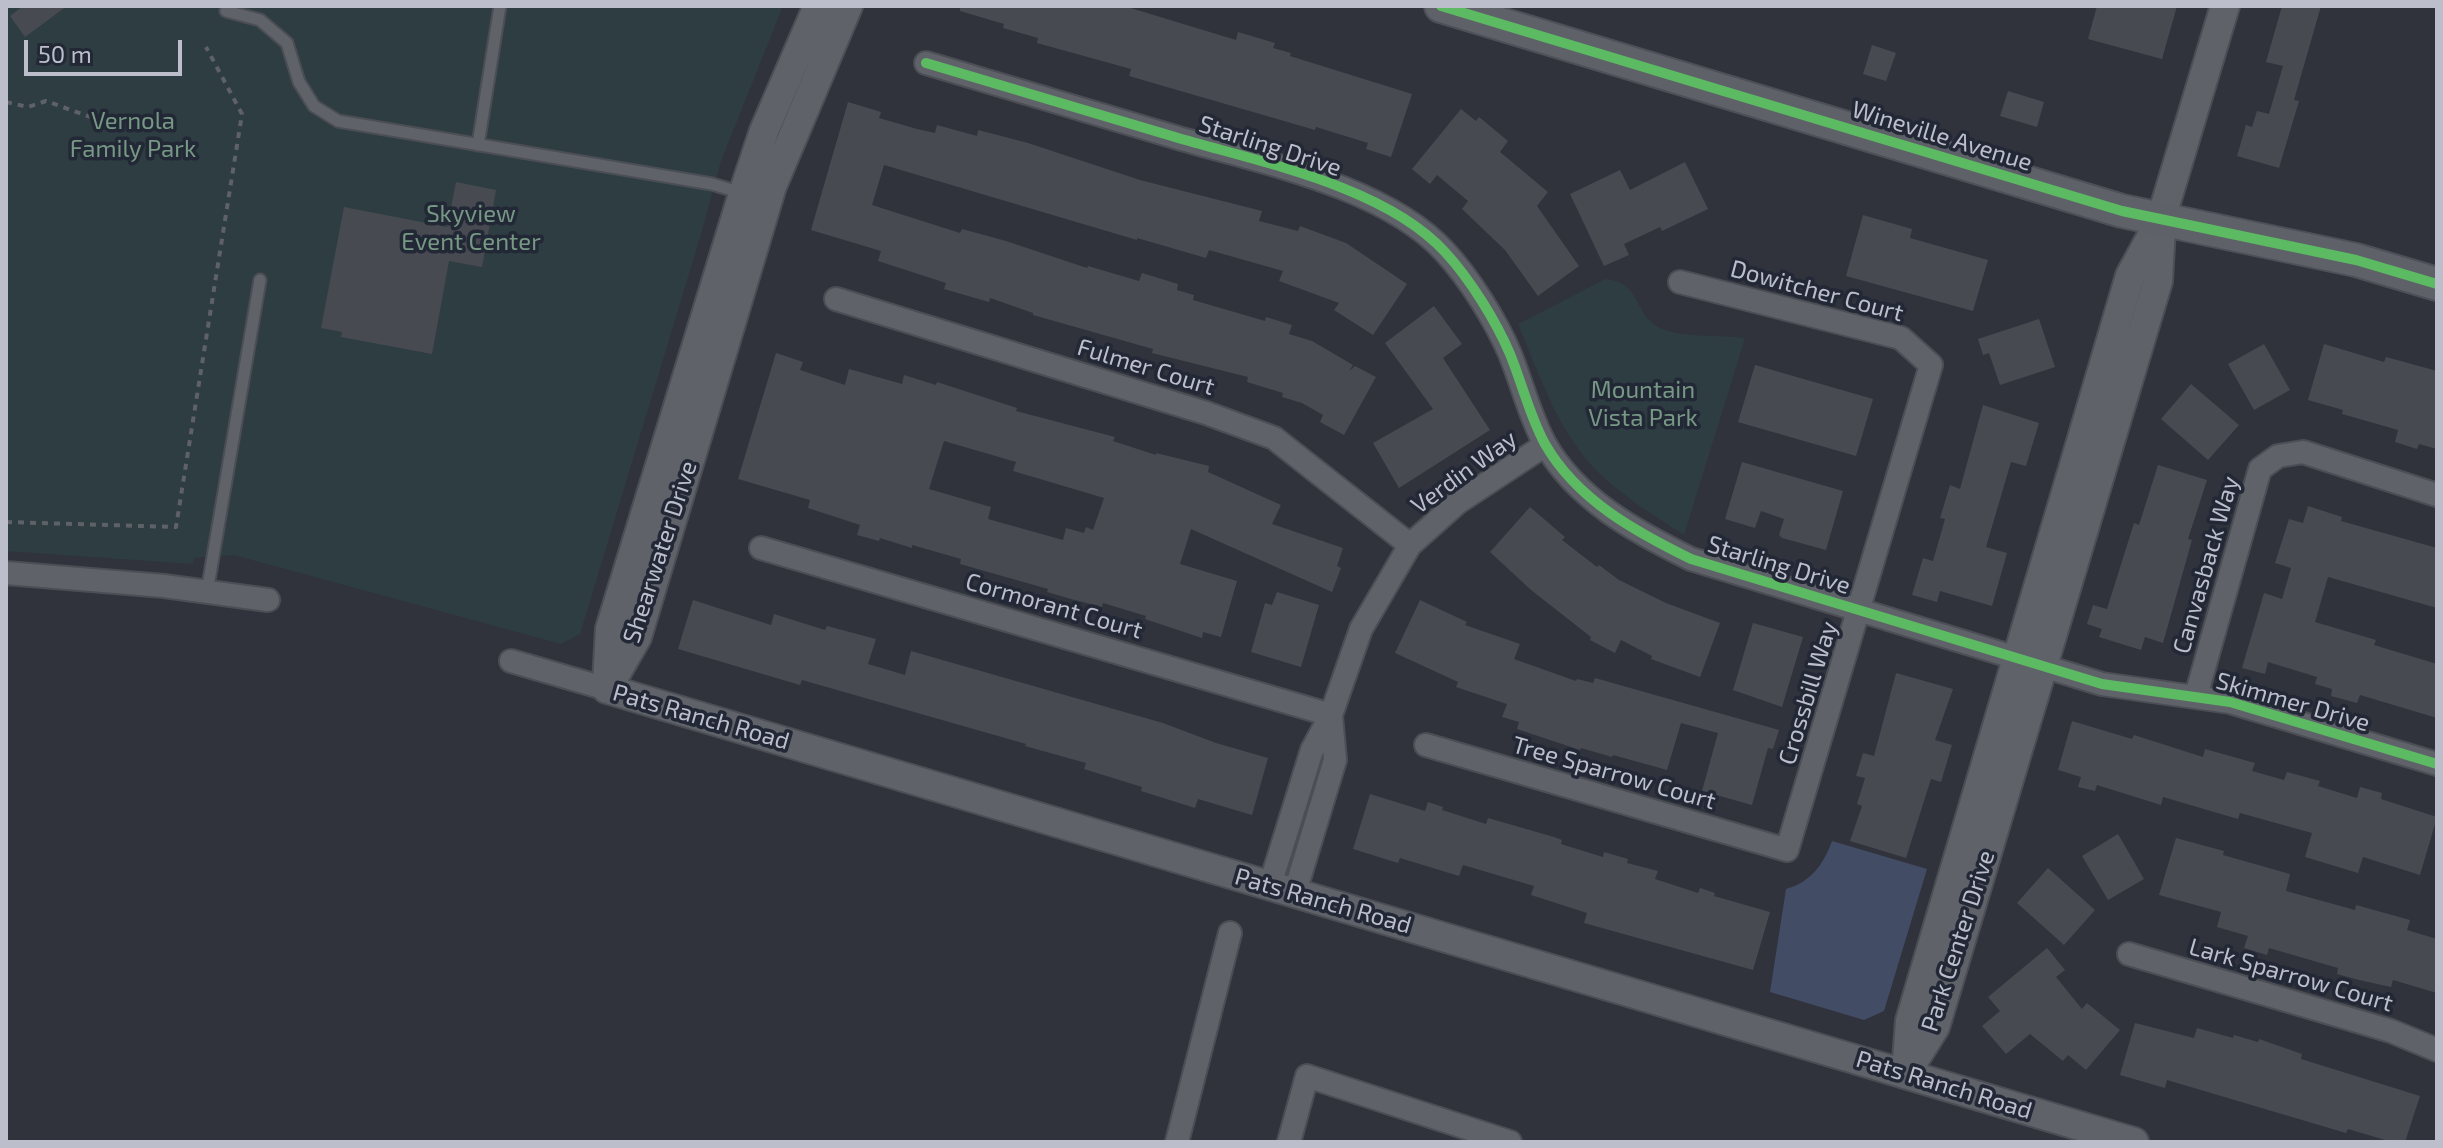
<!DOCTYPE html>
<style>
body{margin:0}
#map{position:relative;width:2443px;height:1148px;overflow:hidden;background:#30333c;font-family:"Exo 2",sans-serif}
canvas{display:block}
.frame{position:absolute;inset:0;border:8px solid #bcbfcb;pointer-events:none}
.scale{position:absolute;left:24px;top:40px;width:158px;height:36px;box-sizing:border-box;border:4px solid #bcbfcb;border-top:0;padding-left:10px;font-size:24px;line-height:28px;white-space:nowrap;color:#bcbfcb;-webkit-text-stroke:6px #232836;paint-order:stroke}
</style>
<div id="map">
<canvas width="2443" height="1148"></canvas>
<div class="frame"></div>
<div class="scale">50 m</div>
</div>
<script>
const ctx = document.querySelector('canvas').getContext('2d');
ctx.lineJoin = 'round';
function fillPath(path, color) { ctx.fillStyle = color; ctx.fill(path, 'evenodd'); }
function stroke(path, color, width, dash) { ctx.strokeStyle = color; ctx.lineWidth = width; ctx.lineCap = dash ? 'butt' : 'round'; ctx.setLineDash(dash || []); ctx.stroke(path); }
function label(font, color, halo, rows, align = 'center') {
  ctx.font = font + ' "Exo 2",sans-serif'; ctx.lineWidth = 7; ctx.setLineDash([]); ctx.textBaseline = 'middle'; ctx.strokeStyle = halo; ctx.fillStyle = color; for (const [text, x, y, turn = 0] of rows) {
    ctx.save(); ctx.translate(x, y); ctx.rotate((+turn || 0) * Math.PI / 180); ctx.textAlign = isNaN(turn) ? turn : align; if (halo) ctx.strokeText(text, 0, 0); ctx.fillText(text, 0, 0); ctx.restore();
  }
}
fillPath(new Path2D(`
 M6,6h777l-62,155 -20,73 -121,400 -19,10 -327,-89 -40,3 -1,6 -187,-13z
 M1606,279c36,4 27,34 52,48 19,11 64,8 87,11l-61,197c-29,-19 -59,-37 -84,-61 -42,-41 -60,-98 -82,-150z`), '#2e3d42');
fillPath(new Path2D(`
 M1832,841l95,28 -43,142 -20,9 -94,-28 16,-103c25,-7 37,-24 46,-48z`), '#434c65');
fillPath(new Path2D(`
 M23,6h44l-42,31 -15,-21z
 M960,6h164l112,34 2,-8 37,11 -2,5 18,5 -1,3 122,38 -21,63 -25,-8 2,-6 -52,-16 -1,3 -186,-54 2,-7 -94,-26 1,-5 -35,-10 1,-4 -44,-13z
 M2097,6h80l-15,53 -74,-20z
 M2282,6h39l-27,94 5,1 -20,67 -42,-12 9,-31 6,2 5,-16 12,3 14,-48 -17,-4z
 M1872,45l24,8 -10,28 -23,-7z
 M2008,91l36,11 -7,25 -37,-11z
 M848,102l33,10 -2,6 38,11 18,4 2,-8 40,11 1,-6 50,13 112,37 122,31 -3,10 39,10 2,-5 46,17 61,41 -34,51 -39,-25 5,-7 -60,-22 4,-10 -74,-21 -3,8 -69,-20v2l-253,-75 -12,40 88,28 2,-4 44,12 81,27 1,-2 51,15 3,-8 36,11 -1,6 17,5 -1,5 72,21 1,-4 26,8 -3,9 23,7 41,24 -4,6 6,-5 21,11 -32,58 -24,-13 3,-7 -21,-12 -20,-6 1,-4 -36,-11 1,-5 -96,-24 1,-4 -120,-34v-2l-43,-15 -1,4 -45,-13 2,-6 -68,-22 3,-10 -70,-21z
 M1461,109l15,12 3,-4 29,24 -8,11 48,40 -11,14 42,60 -41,30 -33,-46 -43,-41 6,-8 -31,-26 -7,9 -18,-15z
 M1685,162l23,47 -46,22 -2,-4 -36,17 5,11 -25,11 -34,-72 50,-24 10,20z
 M456,182l40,8 -14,77 -33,-6 -17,93 -91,-17 1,-5 -21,-4 23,-121 103,20z
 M1863,215l49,14 -2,9 78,22 -15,51 -127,-35z
 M1434,306l28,38 -19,14 47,72 -91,58 -26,-45 60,-34 -48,-66z
 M2039,319l16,48 -55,18 -11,-32 -6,2 -5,-16z
 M2264,344l26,46 -36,20 -26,-46z
 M2324,344l60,18 2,-5 51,14v78l-18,-5 -2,5 -22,-7 3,-12 -56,-16 1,-4 -35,-10z
 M776,353l27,9 -3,8 45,15 4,-16 53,15 2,-9 32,10 1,-3 80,26 -1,3 99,26 -2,4 43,14v-2l53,13 -1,6 73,33 -9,19 71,24 -6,18 4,2 -9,24 -141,-63 -11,35 57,17 -16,56 -18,-5 -1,6 -57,-19 1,-3 -43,-13 -1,4 -31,-8 -24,-7 1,-3 -88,-25 1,-5 -49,-14v3l-32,-10 -1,3 -22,-6 3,-10 -52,-17 2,-8 -72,-21zM944,441l72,21 -3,9 91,27 -11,32 -7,-3 -2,6 -18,-5 -3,12 -75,-21 3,-12 -62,-18z
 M1755,365l118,34 -17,57 -118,-34z
 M2191,384l48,41 -31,35 -47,-41z
 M1983,405l56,18 -13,43 -15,-4 -25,85 21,6 -15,53 -52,-15 -3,11 -25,-7 11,-37 10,3 12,-42 -5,-1 10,-33 10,4z
 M1742,462l101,29 -17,59 -44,-12 -3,-3 5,-16 -23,-8 -6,17 -30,-9z
 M2158,465l49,15 -19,59 4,1 -29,103 -18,-6 -4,13 -42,-13 3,-8 -15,-5 6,-19 14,4 27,-86 5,2z
 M2308,506l34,11 -1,4 96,27v60l-109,-31 -13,45 61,18 -2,5 63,19v54l-77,-23 -3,8 -26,-7 1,-7 -17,-5 2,-7 -49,-15 -3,12 -23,-6 22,-75 18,6 9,-31 -16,-5 14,-44 14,4z
 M1530,507l35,30 -3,3 35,27 2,-2 20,15 47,23 54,20 -20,54 -49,-18 1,-3 -31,-16 -6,13 -25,-13 1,-3 -60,-47 -41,-38z
 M1277,592l42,13 -18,62 -50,-15 14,-49 7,2z
 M693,600l78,25 3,-11 51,16 2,-4 49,13 -8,25 37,11 6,-24 252,72 53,20 52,15 -16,57 -54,-16 -3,9 -54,-17 1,-4 -58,-18 2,-6 -61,-17 1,-2 -224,-64 -2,5 -122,-36z
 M1420,600l47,22 -2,3 55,19 -6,15 62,22 1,-2 16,4 2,-5 184,52 -6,19 -5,-1 -16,57 -50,-14 16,-58 -37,-10 -14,47 -54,-15 -1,2 -31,-9 -1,2 -63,-21 2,-7 -17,-5 5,-13 -51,-17 2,-5 -63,-29z
 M1753,623l50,14 -21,70 -49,-17z
 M1896,673l57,16 -18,51 17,5 -11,37 -10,-3 -25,79 -56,-17 12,-35 -5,-2 8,-26 -9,-2 7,-23 11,3z
 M2072,721l60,18 2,-4 69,22 2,-8 50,14 -3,8 32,9 3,-8 33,9 -2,5 39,12 3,-11 22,6 -1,6 56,18 -17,58 -57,-18 -5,16 -53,-16 7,-24 -72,-20 -2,6 -75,-22 -2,8 -64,-20 -2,6 -17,-4 3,-10 -23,-7z
 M1370,794l55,17 3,-9 15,5 -1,3 44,14 2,-6 66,19 8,3 -1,4 42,13 1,-5 24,7 -1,4 31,8 -3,8 43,14 2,-5 15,5 -1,3 56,16 -17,58 -169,-47 3,-10 -56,-18 3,-9 -71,-21 -4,11 -59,-18 -2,5 -45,-14z
 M2118,834l26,45 -36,21 -26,-44z
 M2176,838l48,13 -1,4 67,19 -4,17 69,19 1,-5 54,15 -3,10 30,9v54l-44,-13 -2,7 -32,-7 -22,-6 1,-6 -69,-20 -2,7 -23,-7 4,-12 -31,-9 4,-15 -62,-17z
 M2048,868l47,42 -31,35 -47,-42z
 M2047,948l18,22 -9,7 26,32 5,-6 33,27 -34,40 -18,-15 -5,6 -33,-27 -24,20 -24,-28 18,-15 -12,-14z
 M2135,1023l59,15 3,-10 36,10 1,-3 24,7 1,-3 43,15 -1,5 119,37 -15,46h-13l-44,-13 -2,4 -179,-53 -2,8 -45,-13z`), '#484a52');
const service = new Path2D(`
 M226,11l34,9 27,23 12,39 15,24 24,15 374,63 30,9
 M478,145l22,-139
 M207,592l53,-312`);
const minor = new Path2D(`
 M926,63c83,24 166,49 249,74 84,25 210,49 270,115 25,27 51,69 65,102 12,29 20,63 35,90 32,56 91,88 146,115l411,125 128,18 207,62
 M836,299l370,114 68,25 136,107
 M761,548l570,167
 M6,573l158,13 104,14
 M511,661l96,28
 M2196,696l64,-227 18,-13 25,-4 134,43
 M1426,745l361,105 144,-485 -30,-27 -221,-56
 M1270,885l42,-135 19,-35 30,-86 49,-84 47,-42 88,-58
 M1295,892l40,-132 -4,-44
 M2129,954l262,77 46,19
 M1177,1142l53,-209
 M1289,1142l18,-66 203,66`);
const tertiary = new Path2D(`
 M607,683l3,-54 133,-435 21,-63 54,-125
 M607,689l1527,453
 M607,689l30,-52 135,-451 76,-180
 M1908,1070l27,-43 223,-746 3,-53
 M1906,1074l4,-53 220,-745 31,-57 64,-213`);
const secondary = new Path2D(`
 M1441,6l681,205 234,49 81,24`);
stroke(service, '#4c4e55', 15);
stroke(minor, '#4c4e55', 26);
stroke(tertiary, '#4c4e55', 32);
stroke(secondary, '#4d5058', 36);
stroke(new Path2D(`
 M6,102l22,5 18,-6 64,23
 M6,522l170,5 66,-413 -36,-67`), '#5e6167', 4, [6, 6]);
stroke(service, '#60626a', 11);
stroke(minor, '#60626a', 22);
stroke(tertiary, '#60626a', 28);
stroke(secondary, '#5e6168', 32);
stroke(new Path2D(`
 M1441,6l681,205 234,49 81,24
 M926,63c83,24 166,49 249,74 84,25 210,49 270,115 25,27 51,69 65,102 12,29 20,63 35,90 32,56 91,88 146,115l411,125 128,18 207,62`), '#5cba63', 10);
label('24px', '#769884', '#232836', [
 ["Vernola",133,121],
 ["Family Park",133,149],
 ["Skyview",471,214],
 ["Event Center",471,242],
 ["Mountain",1643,390],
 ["Vista Park",1643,418]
]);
label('24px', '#bcbfcb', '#232836', [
 ["Wineville Avenue",1942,136,17],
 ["Starling Drive",1270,146,18],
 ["Dowitcher Court",1817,291,15],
 ["Fulmer Court",1146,367,17],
 ["Verdin Way",1464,472,-36],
 ["Shearwater Drive",660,552,-72],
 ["Starling Drive",1779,565,17],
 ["Canvasback Way",2206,565,-74],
 ["Cormorant Court",1054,606,16],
 ["Crossbill Way",1808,693,-73],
 ["Skimmer Drive",2293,702,16],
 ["Pats Ranch Road",701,717,16],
 ["Tree Sparrow Court",1614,773,16],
 ["Pats Ranch Road",1323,901,16],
 ["Park Center Drive",1958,941,-72],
 ["Lark Sparrow Court",2291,975,16],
 ["Pats Ranch Road",1944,1085,17]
]);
</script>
